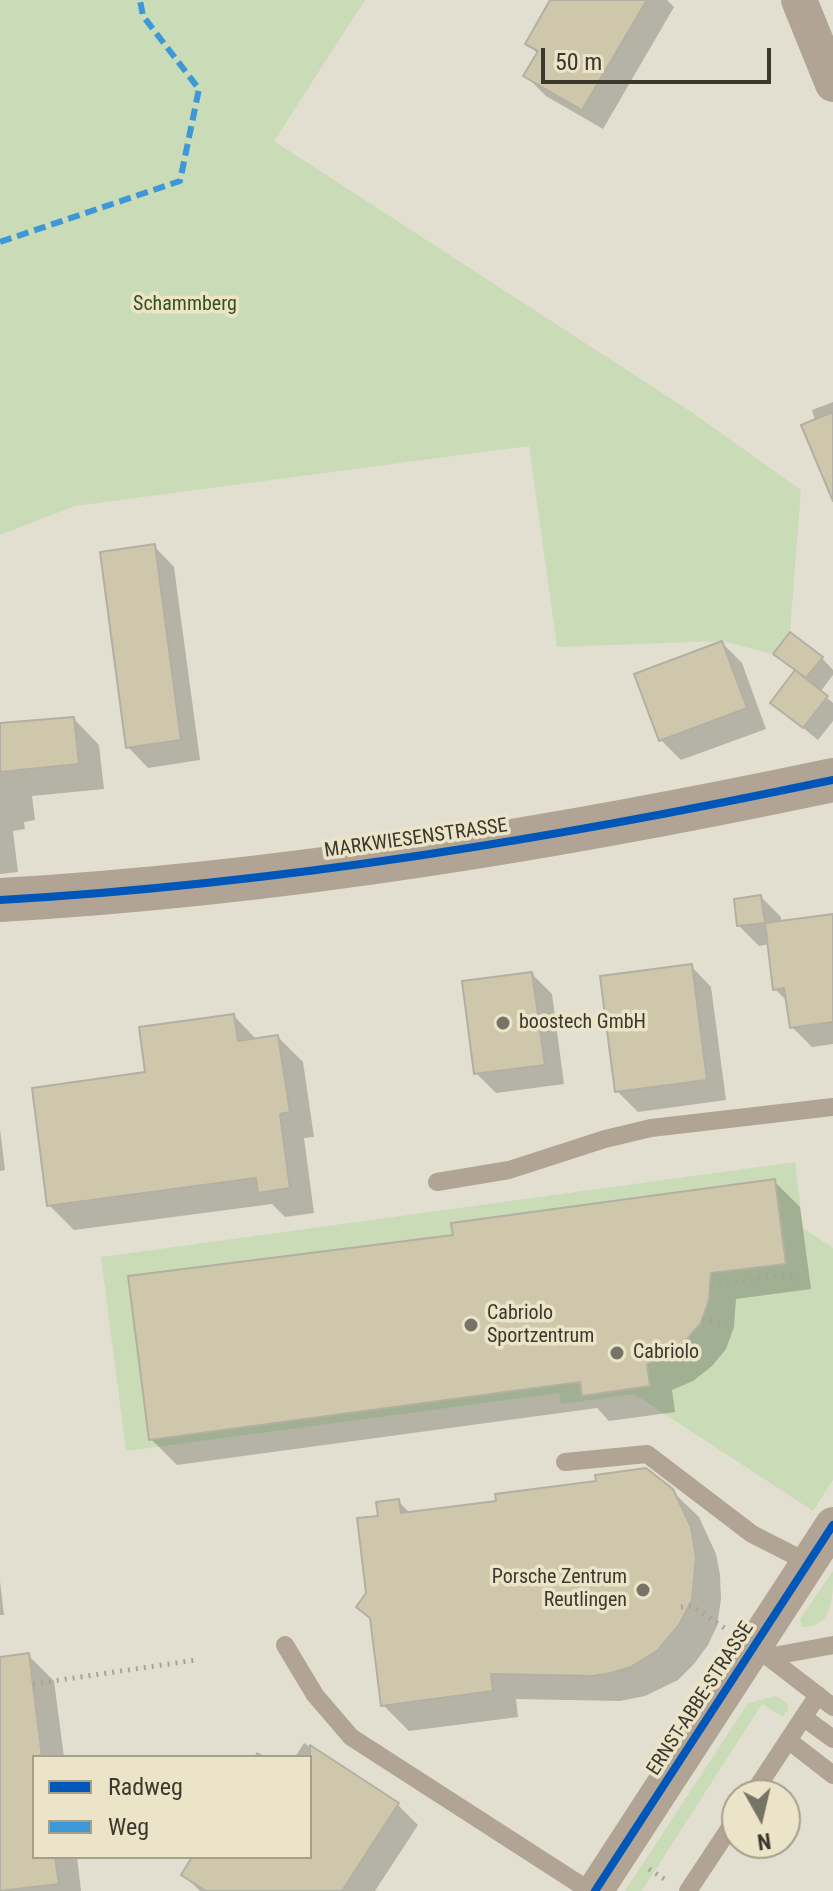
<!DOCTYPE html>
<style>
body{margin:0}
#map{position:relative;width:833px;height:1891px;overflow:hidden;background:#e3dfd0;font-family:"Roboto Condensed",sans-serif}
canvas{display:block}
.legend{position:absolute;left:32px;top:1755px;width:280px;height:104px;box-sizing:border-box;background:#ebe4c8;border:2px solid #a5a08a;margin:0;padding:10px 14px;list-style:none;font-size:24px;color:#3b392e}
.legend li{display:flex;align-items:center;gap:16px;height:40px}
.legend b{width:40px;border:2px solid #a5a08a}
.north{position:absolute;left:721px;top:1779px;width:80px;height:80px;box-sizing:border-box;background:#ebe4c8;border:2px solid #a5a08a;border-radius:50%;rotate:172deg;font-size:22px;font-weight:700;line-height:32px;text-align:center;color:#3b392e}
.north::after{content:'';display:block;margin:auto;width:28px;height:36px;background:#767367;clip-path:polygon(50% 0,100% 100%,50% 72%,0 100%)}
.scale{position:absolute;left:541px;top:48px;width:230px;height:36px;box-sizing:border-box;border:4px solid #3b392e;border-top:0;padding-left:10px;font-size:24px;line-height:28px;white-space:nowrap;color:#3b392e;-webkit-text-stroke:6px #ebe4c8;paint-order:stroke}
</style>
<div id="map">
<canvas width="833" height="1891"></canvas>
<ul class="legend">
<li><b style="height:10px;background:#0057b8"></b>Radweg</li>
<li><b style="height:10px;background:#3e98d7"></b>Weg</li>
</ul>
<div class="north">N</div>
<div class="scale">50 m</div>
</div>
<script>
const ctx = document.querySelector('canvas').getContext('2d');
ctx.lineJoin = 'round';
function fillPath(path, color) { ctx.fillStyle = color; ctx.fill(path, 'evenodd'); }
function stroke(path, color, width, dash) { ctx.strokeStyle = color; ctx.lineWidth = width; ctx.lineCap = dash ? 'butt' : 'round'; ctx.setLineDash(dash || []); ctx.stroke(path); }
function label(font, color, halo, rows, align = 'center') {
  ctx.font = font + ' "Roboto Condensed",sans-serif'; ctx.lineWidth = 7; ctx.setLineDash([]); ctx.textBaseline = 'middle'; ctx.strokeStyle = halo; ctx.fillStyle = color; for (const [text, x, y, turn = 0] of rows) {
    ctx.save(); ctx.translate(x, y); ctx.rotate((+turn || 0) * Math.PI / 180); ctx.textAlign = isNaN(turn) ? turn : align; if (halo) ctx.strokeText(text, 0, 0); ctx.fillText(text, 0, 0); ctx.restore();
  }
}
fillPath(new Path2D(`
 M0,0h365l-91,141 416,270 111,79 -11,142 -17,22 -51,-13 -165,6 -28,-201 -454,60 -75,29z
 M795,1162l8,66 30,20v232l-20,31 -179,-117 -73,10 -2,-11 -433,58 -25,-194z
 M833,1571c0,28 0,56 -31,56l-2,-8z
 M776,1696l11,7 1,6 -5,8 -21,-13 -120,187h-17l123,-188z`), '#cadcb7');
fillPath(new Path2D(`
 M553,0h114l7,7 -71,122 -57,-33 -20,-20 12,-22 -11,-11z
 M833,402v74l-21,-66z
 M154,546l20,21 26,193 -52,8 -20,-21z
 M722,643l20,20 24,66 -85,31 -20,-20z
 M776,653l46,5 11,12v5l-13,17 13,11v18l-15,19 -45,-37 23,-31z
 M74,719l25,26 5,44 -72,7 3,24 -11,2 1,7 -12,2 5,41 -18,2v-149z
 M761,897l20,20v5l52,-6v128l-21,3 -20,-20 -4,-25 -13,-13 -6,-45 -10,2 -20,-20z
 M691,966l20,21 15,113 -88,12 -21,-21z
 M532,974l20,20 12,90 -68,9 -20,-20z
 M234,1016l23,24 21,-3 25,25 11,75 -10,1 10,75 -29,4 -13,-13 -198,26 -25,-25z
 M0,1129l5,41 -5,1z
 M774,1181l26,26 11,82 -75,10 -2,28 -8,22 -14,17 -19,15 -21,9 3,22 -66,9 -12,-13 -420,57 -26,-26 304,-203z
 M672,1491l27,26 17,37 4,21 1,24 -4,27 -9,19 -14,19 -16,16 -33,16 -25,5 -104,-2 2,18 -109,14 -26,-26 -11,-85 -13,-13 10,-13 11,-76 18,-17 13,13z
 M0,1581l4,34h-4z
 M28,1655l26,26 10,76h-30v100h43l4,34h-81v-232z
 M304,1743l94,62 20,20 -43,66h-175l-17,-17 12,-17h115v-100h-15z
 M257,1752l9,5h-12z`), '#0003');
const building = new Path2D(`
 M550,0h97l-65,110 -59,-34 15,-25 -13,-7z
 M833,412v89l-32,-76z
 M155,544l26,196 -55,8 -26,-196z
 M790,632l33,25 -17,21 -33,-24z
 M722,641l25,67 -88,33 -25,-67z
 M795,670l33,26 -25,32 -33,-25z
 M74,717l5,47 -79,8v-49z
 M761,895l4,28 68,-9v108l-43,6 -6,-40 -11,2 -8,-67 -28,3 -3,-27z
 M692,964l15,116 -92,12 -15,-116z
 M532,972l13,93 -71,9 -12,-93z
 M234,1014l4,27 40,-6 12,77 -10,2 10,74 -32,5 -2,-15 -209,28 -15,-118 113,-16 -6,-45z
 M775,1179l11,85 -75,9 -2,27 -8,23 -20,23 -34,18 3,22 -68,10 -2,-14 -431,58 -21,-164 325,-41 -2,-12z
 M646,1468l27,21 18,38 5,30 -4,43 -13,25 -21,25 -27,17 -20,6 -18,3 -102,-2 2,17 -112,15 -11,-88 -14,-11 10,-14 -9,-75 21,-2 -2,-14 23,-3 2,14 95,-12 -1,-7 101,-13 -1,-6z
 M29,1653l13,104h-8v100h21l4,27 -59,7v-234z
 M310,1745l89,58 -57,88h-136l-25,-16 11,-18h118z`);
fillPath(building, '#cec7ac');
stroke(building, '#b3b0a3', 2);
stroke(new Path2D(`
 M711,1286l75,-11 13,6
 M702,1320l30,6
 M681,1607l11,-1 34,23
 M33,1684l163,-24
 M649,1869l18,12`), '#aba294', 5, [2, 6]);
stroke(new Path2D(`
 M437,1182l72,-12 96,-31 46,-11 182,-21
 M565,1462l82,-8 105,80 57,29
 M285,1645l30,50 36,42 239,154
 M754,1646l79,61
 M768,1657l65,-12
 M803,1717l30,22
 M788,1740l45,35
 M752,1795l66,-100
 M688,1891l49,-74`), '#b1a494', 18);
stroke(new Path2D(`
 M799,0l34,84
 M595,1891l238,-366`), '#b1a494', 36);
stroke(new Path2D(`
 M0,900c280,-16 558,-62 833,-120`), '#b1a494', 44);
stroke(new Path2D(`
 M0,242l180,-61 19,-92 -56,-73 -3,-16`), '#3e98d7', 6, [12, 6]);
stroke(new Path2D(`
 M0,900c280,-16 558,-62 833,-120
 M595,1891l238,-366`), '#0057b8', 8);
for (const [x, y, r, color] of [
 [503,1023,8,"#767367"],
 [471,1325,8,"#767367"],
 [617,1353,8,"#767367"],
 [643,1590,8,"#767367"]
]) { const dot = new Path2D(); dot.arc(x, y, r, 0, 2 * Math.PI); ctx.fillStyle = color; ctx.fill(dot); stroke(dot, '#ebe4c8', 3); }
label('20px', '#30541a', '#ebe4c8', [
 ["Schammberg",185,305]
]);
label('20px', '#3b392e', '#ebe4c8', [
 ["MARKWIESENSTRASSE",416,839,-8],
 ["ERNST-ABBE-STRASSE",701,1699,-57]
]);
label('20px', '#3b392e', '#ebe4c8', [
 ["boostech GmbH",519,1023],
 ["Cabriolo",487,1314],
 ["Sportzentrum",487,1337],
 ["Cabriolo",633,1353],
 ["Porsche Zentrum",627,1578,"right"],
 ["Reutlingen",627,1601,"right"]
], 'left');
</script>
